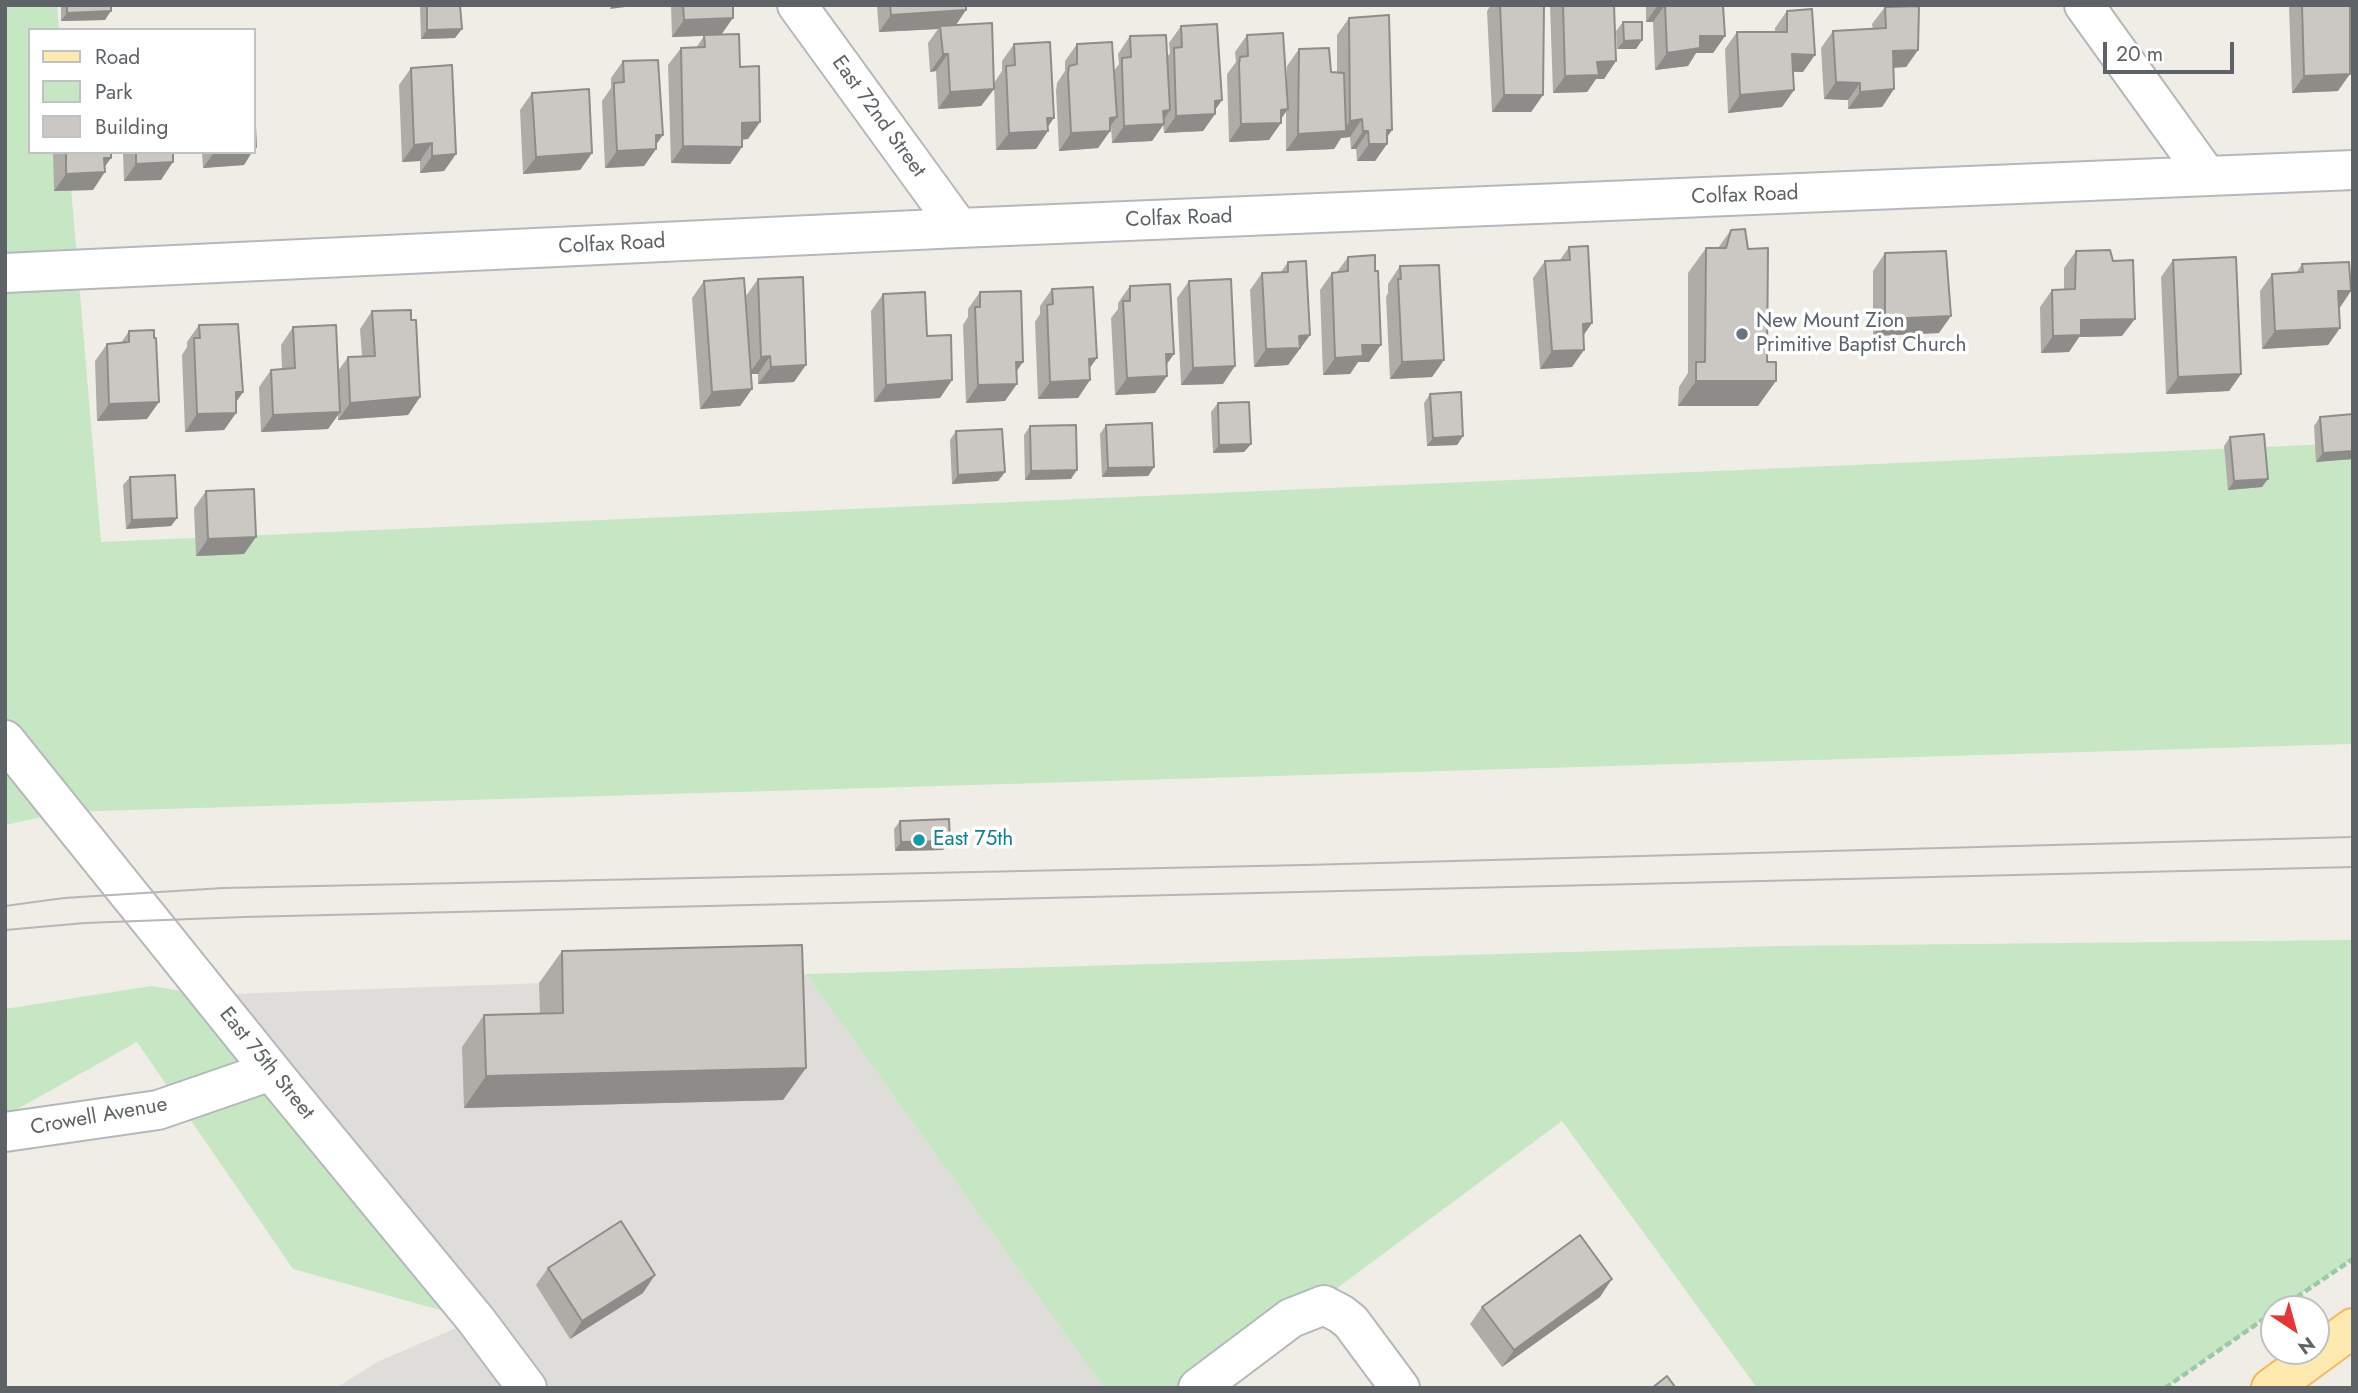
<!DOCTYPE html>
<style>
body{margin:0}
#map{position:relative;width:2358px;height:1393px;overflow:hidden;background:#f0ede7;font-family:Jost,sans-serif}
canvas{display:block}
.frame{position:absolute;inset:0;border:7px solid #5e6367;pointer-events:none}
.legend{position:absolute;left:28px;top:28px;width:228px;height:126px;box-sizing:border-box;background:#fff;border:2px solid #bfc1c2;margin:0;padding:9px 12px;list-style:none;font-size:21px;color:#5e6367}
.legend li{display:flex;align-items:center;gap:14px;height:35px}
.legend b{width:35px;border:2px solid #bfc1c2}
.north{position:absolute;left:2260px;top:1295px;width:70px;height:70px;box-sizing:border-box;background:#fff;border:2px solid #bfc1c2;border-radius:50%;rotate:144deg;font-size:19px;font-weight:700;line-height:28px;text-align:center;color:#5e6367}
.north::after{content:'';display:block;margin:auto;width:24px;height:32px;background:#e73638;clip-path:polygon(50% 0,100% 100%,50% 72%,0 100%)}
.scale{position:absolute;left:2103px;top:42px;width:131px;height:32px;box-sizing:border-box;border:4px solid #5e6367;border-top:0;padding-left:9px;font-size:21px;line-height:24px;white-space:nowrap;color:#5e6367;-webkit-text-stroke:5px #fff;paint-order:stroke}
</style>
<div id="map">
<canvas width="2358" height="1393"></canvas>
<div class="frame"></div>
<ul class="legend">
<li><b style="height:9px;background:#feeaae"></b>Road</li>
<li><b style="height:19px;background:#c7e7c4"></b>Park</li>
<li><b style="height:19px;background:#cbc8c3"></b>Building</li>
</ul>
<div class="north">N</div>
<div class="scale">20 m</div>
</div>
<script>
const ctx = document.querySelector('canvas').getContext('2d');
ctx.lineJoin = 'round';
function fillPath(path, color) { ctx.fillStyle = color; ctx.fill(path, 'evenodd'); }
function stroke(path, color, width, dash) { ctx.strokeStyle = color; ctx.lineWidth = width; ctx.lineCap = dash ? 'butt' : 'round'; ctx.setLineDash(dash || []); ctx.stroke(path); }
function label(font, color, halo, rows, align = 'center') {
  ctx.font = font + ' Jost,sans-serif'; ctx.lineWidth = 7; ctx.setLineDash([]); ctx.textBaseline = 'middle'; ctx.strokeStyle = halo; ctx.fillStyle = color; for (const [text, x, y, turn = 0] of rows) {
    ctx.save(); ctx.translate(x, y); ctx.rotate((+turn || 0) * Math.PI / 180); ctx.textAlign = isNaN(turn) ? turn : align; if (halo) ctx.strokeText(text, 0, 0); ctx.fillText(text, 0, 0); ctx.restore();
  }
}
fillPath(new Path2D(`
 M806,974l298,414h-768l41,-26 98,-42 -263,-324 43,-3z`), '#dfddd9');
fillPath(new Path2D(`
 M5,5h52l2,25h-29v122h38l33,390 2252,-99v301l-2289,68 -59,13z
 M2353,940v319l-74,50h-5v3l-109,76h-408l-195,-267 -257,191 -107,76h-94l-298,-414 970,-28z
 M151,986l61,10 264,324 -183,-51 -156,-227 -132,74v-107z`), '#c7e7c4');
const street = new Path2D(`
 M797,5l162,223
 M2084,5l123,171
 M5,273l954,-45 1394,-58
 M5,740l276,343 195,237 51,68
 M5,1132l153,-22 113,-39
 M1198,1388l93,-70 33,-13 17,9 10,8 49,66`);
const primary = new Path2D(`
 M2271,1388l82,-60`);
stroke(street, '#b4b8bb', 42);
stroke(primary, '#f0bb60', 42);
stroke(new Path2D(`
 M2279,1309l74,-50
 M2165,1388l109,-76`), '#9dc8a6', 4.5, [7, 3.5]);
stroke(street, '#fff', 38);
stroke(primary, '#feeaae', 38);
stroke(new Path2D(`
 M5,906l59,-8 159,-10 1081,-23 1049,-28
 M5,930l80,-7 159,-6 2109,-50`), '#b5b6b7', 2);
fillPath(new Path2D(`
 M61,5h50l-6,15 -44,1z
 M420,5h40l-5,33 -34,1z
 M671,5h62l-12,30 19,32 20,55 -12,17 -6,1v7l-12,17 -59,-1 -3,-98 13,-17h15l8,-12 -32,1z
 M877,5h89l-10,20 38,64 -13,17 -43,3 -2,-38 -6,1 -2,-29 10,-14 -59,3z
 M1491,5h53l-1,90 -12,17h-39l-5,-101z
 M1550,5h64l2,56 -12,18h-8l-9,13 -34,1z
 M1646,5h77l2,31 -12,17h-17l-8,13 -33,4 -2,-48h-7z
 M2289,5h61l-12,86 -46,2z
 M1885,7l33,43 -12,17 -12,1v21l-12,18 -34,2v-9l-24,-1 -3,-51 12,-17 40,-2 -1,-5z
 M1787,11l16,61h-10l1,18 -12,17 -54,6 -3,-64 12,-17h38v-4z
 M1349,18l43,112 -5,7v7l-12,17h-18l-1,-12h-5l-1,-12 -9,1 -7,11 -48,2v-40l-17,29 -40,2 -2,-68 9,-12 -1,-10 12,-17 39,55 1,-24 12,-17 32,23 6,1v-38z
 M1623,22l19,18 -6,9h-19l-1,-18z
 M1181,26l41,74 -7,10v4l-12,17 -39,2 -1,-9 -11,17 -40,2 -1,-18 -1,2v4l-12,17 -39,3 -3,-60 1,-8 8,-12v-10l12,-17 37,27 5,-7 -1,-10 12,-18 37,21 3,-4 -1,-10z
 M1014,44l34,83 -12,22 -40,1 -2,-67 8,-12v-10z
 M623,61l33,84v4l-12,17 -39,2 -3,-67 9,-13v-10z
 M411,68l45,86 -12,17 -24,2v-12l-18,1 -3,-77z
 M532,93l60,60 -12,17 -57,4 -3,-64z
 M53,152h58l-18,38 -39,1z
 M123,152h50l-12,28 -37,1z
 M202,152h50l-8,13 -41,3z
 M1731,230l27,176h-80l1,-19 9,-14v-100l18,-25h12z
 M1569,247l23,76 -9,13 -11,31 -32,2 -7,-91 12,-17 15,-1z
 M2076,251l46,85 -43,1 -10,15 -28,1 -1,-46 12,-17h12v-22z
 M1885,253l54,80 -66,3v-65z
 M1348,257l21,105h-11l-8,12 -27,1 -3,-85 12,-17 5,-1z
 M2173,260l68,114 -12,17 -63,3 -5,-117z
 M1288,262l22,73 -22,30 -34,2 -4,-77 12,-17 19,-1z
 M2302,264l37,44 1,20 -12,17 -66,4 -2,-58 12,-17 24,-1z
 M1400,266l44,94 -12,17 -42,2 -4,-82 2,-4v-9z
 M758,279l36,103 -36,2v-10h-7l1,15 -12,17 -40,3 -8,-111 12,-17 43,39 -1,-24z
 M1189,281l34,103 -42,1 -4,-87z
 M1130,286l25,107 -40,2 -4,-77 7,-9v-6z
 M1052,289l37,80 1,11 -12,18 -40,1 -3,-77 5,-8v-8z
 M980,292l36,80 -11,29 -39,2 -3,-78 5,-8v-8z
 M883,294l44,42 25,44 -12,18 -66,4 -3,-91z
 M372,311l39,9 9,77 -12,18 -70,5v-5l-10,14 -67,3 -2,-45 12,-17 11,-1 -1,-24 12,-18 45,44 10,-14 14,-1 -2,-27z
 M199,325l44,67 -7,10v11l-12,17 -39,2 -3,-77 5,-8v-5z
 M129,331l18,88 -50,2 -2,-60 12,-17 14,-1z
 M1430,394l33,42 -6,9 -30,1 -3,-43z
 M1218,403l33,41 -7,8 -31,1 -2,-41z
 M2353,414v45l-37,3 -2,-36 6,-9z
 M1106,425l48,42 -6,9 -46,1 -2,-43z
 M1030,426l41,53 -46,1 -1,-45z
 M956,431l49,41 -7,9 -46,3 -2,-44z
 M2230,437l32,50 -34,3 -4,-44z
 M130,477l47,41 -6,8 -45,3 -3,-44z
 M206,491l50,46 -12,17 -48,2 -2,-48z
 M900,821l43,29 -48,1 -1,-22z
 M562,951l221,149 -319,8 -2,-61 22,-32 56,-1 -1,-31z
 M548,1268l95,25 -73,46 -34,-54z
 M1600,1297l-98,70 -32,-43 12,-17z`), '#afaca8');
fillPath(new Path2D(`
 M612,5h29l-31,4z
 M1658,5h7l-12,17h-7z
 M966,10l-12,18 -14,-2 -2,3 -59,3 12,-17z
 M111,11l-6,9 -44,1 6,-8z
 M733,18l-12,17 -49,2 12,-17z
 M462,29l-7,9 -34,1 6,-9z
 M1700,36h25l-12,17h-17l-8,13 -33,4 12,-17z
 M1642,40l-6,9h-19l7,-8z
 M1918,50l-12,17 -25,1 12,-17z
 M943,54h5l-12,17 -6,1z
 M1792,54l23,1 -12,17 -23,-1z
 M1616,61l-12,18h-8l-9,13 -34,1 12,-17 32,-14z
 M2350,74l-12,17 -46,2 12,-17z
 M1836,82l24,1 -12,17 -24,-1z
 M994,89l-13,17 -43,3 12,-17z
 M1894,89l-12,18 -34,2 12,-17z
 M1794,90l-12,17 -54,6 12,-18z
 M1504,95h39l-12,17h-39z
 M1222,100l-10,14h3l-12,17 -39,2 12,-17 39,-15z
 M1288,109l-10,14h3l-12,17 -40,2 12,-18 40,-14z
 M1170,110l-9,14h3l-12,17 -40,2 12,-17 39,-15z
 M1117,117l-10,14h3l-12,17 -39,3 12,-18 39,-15z
 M1047,118h7l-9,13h3l-12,18 -40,1 13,-17z
 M1362,119l-12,18 -9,1 -7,11 -48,2 12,-17 45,-2 7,-11z
 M760,122l-12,17 -18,1 12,-17z
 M1387,130h5l-10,14h5l-12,17h-18l12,-17z
 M1363,131h5l-12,18h-5z
 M656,135h7l-10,14h3l-12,17 -39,2 12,-17z
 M432,143l-12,18 -18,1 12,-17z
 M683,146l59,1 -12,17 -59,-1z
 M214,152h38l-8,13 -41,3z
 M592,153l-12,17 -57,4 13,-17z
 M456,154l-12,17 -24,2 12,-17z
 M104,158h7l-10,14h4l-12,18 -39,1 12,-17z
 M173,162l-12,18 -37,1 12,-17z
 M2338,291h13l-12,18z
 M1951,316l-12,17 -66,3 12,-17z
 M2135,319l-13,17 -43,1 -10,15 -28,1 12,-17 28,-16z
 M1592,323l-12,17 3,-16z
 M2340,328l-12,17 -66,4 13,-18z
 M1310,335l-22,30 -34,2 12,-18 33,-13z
 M1362,345h19l-12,17h-11l-8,12 -27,1 12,-17z
 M1584,350l-12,17 -32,2 12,-18z
 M1166,354h8l-12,17z
 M770,356l-12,18h-9l12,-17z
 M1097,358l-13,18 5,-17z
 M1444,360l-12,17 -42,2 12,-17z
 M1016,362h7l-12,17z
 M806,365l-12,17 -36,2 13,-17z
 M1235,366l-12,18 -42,1 12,-17z
 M2241,374l-12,17 -63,3 12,-17z
 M1167,376l-12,17 -40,2 12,-17z
 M952,380l-12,18 -66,4 12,-17z
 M1090,380l-12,18 -40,1 12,-17z
 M1696,381h80l-18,25h-80z
 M1017,384l-12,17 -39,2 12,-18z
 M752,389l-12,17 -40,3 12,-17z
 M236,392h7l-12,17z
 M420,397l-12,18 -70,5 12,-17z
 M159,402l-12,17 -50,2 12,-17z
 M340,412l-12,17 -67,3 12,-17z
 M236,413l-12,17 -39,2 12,-18z
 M1463,436l-6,9 -30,1 6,-8z
 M1251,444l-7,8 -31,1 6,-8z
 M2353,451v8l-37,3 7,-9z
 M1154,467l-6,9 -46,1 6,-9z
 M1077,470l-6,9 -46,1 6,-9z
 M1005,472l-7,9 -46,3 6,-9z
 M2268,479l-6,8 -34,3 6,-9z
 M177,518l-6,8 -45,3 6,-9z
 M256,537l-12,17 -48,2 12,-17z
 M950,841l-7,9 -48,1 6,-9z
 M806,1068l-23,32 -319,8 22,-32z
 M655,1275l-12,18 -73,46 12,-18z
 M1612,1279l-12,18 -98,70 12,-17z`), '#8e8c88');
const building = new Path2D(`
 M67,5h44v6l-44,2z
 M427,5h33l2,24 -35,1z
 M683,5h50v13l-49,2z
 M890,5h76v5l-75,5z
 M1500,5h44l-1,90h-39z
 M1563,5h51l2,56 -19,1 2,13 -34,1z
 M1665,5h58l2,31h-25v12l-33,5z
 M2302,5h48v69l-46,2z
 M1919,6l-1,44 -25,1 1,38 -34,3v-9l-24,-1 -3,-51 53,-3 -1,-21z
 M1812,9l3,46 -23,-1 2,36 -54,5 -3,-63h50v-21z
 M1389,15l3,115h-5v14h-18l-1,-13h-5l-1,-12 -12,2 -1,-103z
 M1623,22h19v18l-18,1z
 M992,23l2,66 -44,3 -2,-38h-5l-3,-28z
 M1217,24l5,76 -7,1v13l-39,2 -2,-68 8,-1 -1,-21z
 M1283,33l5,76 -7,1v13l-40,1 -2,-60 1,-7 8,-1 -1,-21z
 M739,34l1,33 19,-1 1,56 -18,1v24l-59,-1 -2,-98 24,-1 -1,-12z
 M1166,35l4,75 -7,1 1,13 -40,2 -2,-60v-8l9,-1 -1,-21z
 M1050,42l4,76h-7l1,13 -39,2 -3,-67 9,-1 -1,-21z
 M1112,42l5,75 -7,1v13l-39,2 -3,-59 1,-8 8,-2v-20z
 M1329,48l2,24 13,1 2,58 -48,3 1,-85z
 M658,60l5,75h-7v14l-39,2 -3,-60v-8l10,-1 -1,-21z
 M452,65l4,89 -24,2v-13l-18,2 -3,-77z
 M589,89l3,64 -56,4 -4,-64z
 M254,106l2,41h-2z
 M66,152h45v6h-7l1,14 -39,2z
 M136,152h37v10l-37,2z
 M1745,229l3,20 20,-1 -1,114h9v19h-80v-19h9l1,-114h20l5,-18z
 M1588,246l4,77 -9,1 1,26 -32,1 -7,-90 25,-1 -1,-13z
 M2110,250l3,11 20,-1 2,59 -54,1v15l-28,1 -1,-46 23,-1 1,-38z
 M1946,251l5,65 -66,3v-66z
 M1375,255v16h3l3,74h-19l1,11 -28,2 -3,-85 16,-2v-14z
 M2236,257l5,117 -63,3 -5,-117z
 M1306,261l4,74 -11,1 1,12 -34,1 -4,-76 26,-1v-10z
 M2349,262l2,29h-13l2,37 -65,3 -3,-57 31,-2 -1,-8z
 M1439,265l5,95 -42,2 -4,-83h3l-1,-13z
 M803,277l3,88 -35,2 -1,-11 -9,1 -3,-78z
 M744,278l8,111 -40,3 -8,-111z
 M1231,279l4,87 -42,2 -4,-87z
 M1170,284l4,70h-8l1,22 -40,2 -4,-77h7v-15z
 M1093,287l4,71 -8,1 1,21 -40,2 -3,-77 6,-1 -1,-15z
 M1021,291l2,71h-7l1,22 -39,1 -3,-78h5v-15z
 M925,292l2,44 24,-1 1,45 -66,5 -3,-91z
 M411,310v10h5l4,77 -70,6 -2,-46 27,-1 -3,-45z
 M238,324l5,68h-7v21l-39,1 -3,-76h6l-1,-13z
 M336,325l4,87 -67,3 -2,-45 24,-2 -2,-41z
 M154,330v8h2l3,64 -50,2 -2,-60 22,-2v-11z
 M1461,392l2,44 -30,2 -3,-44z
 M1249,402l2,42 -32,1 -1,-42z
 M2353,414v37l-30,2 -3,-36z
 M1152,423l2,44 -46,1 -2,-43z
 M1076,425l1,45 -46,1 -1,-45z
 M1002,429l3,43 -47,3 -2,-44z
 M2264,434l4,45 -34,2 -4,-44z
 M175,475l2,43 -45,2 -2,-43z
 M254,489l2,48 -48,2 -2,-48z
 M949,819l1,22 -49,1 -1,-21z
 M802,945l4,123 -320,8 -2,-61 79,-2 -1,-62z
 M621,1221l34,54 -73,46 -34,-53z
 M1580,1235l32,44 -98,71 -32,-43z
 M1667,1376l9,12h-24z`);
fillPath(building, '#cbc8c3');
stroke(building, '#8e8c88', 2);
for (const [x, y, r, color] of [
 [1742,334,7,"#6b7280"],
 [919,840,7,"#0f9aa8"]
]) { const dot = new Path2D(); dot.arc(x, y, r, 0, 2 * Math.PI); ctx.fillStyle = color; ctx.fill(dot); stroke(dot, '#fff', 2.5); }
label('21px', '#5e6367', '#fff', [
 ["East 72nd Street",878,117,54],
 ["Colfax Road",1745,196,-2],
 ["Colfax Road",1179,219,-2],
 ["Colfax Road",612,245,-3],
 ["East 75th Street",266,1064,51],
 ["Crowell Avenue",99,1117,-10]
]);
label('21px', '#5b616d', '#fff', [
 ["New Mount Zion",1756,322],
 ["Primitive Baptist Church",1756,346]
], 'left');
label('21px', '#0d838f', '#fff', [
 ["East 75th",933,840]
], 'left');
</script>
